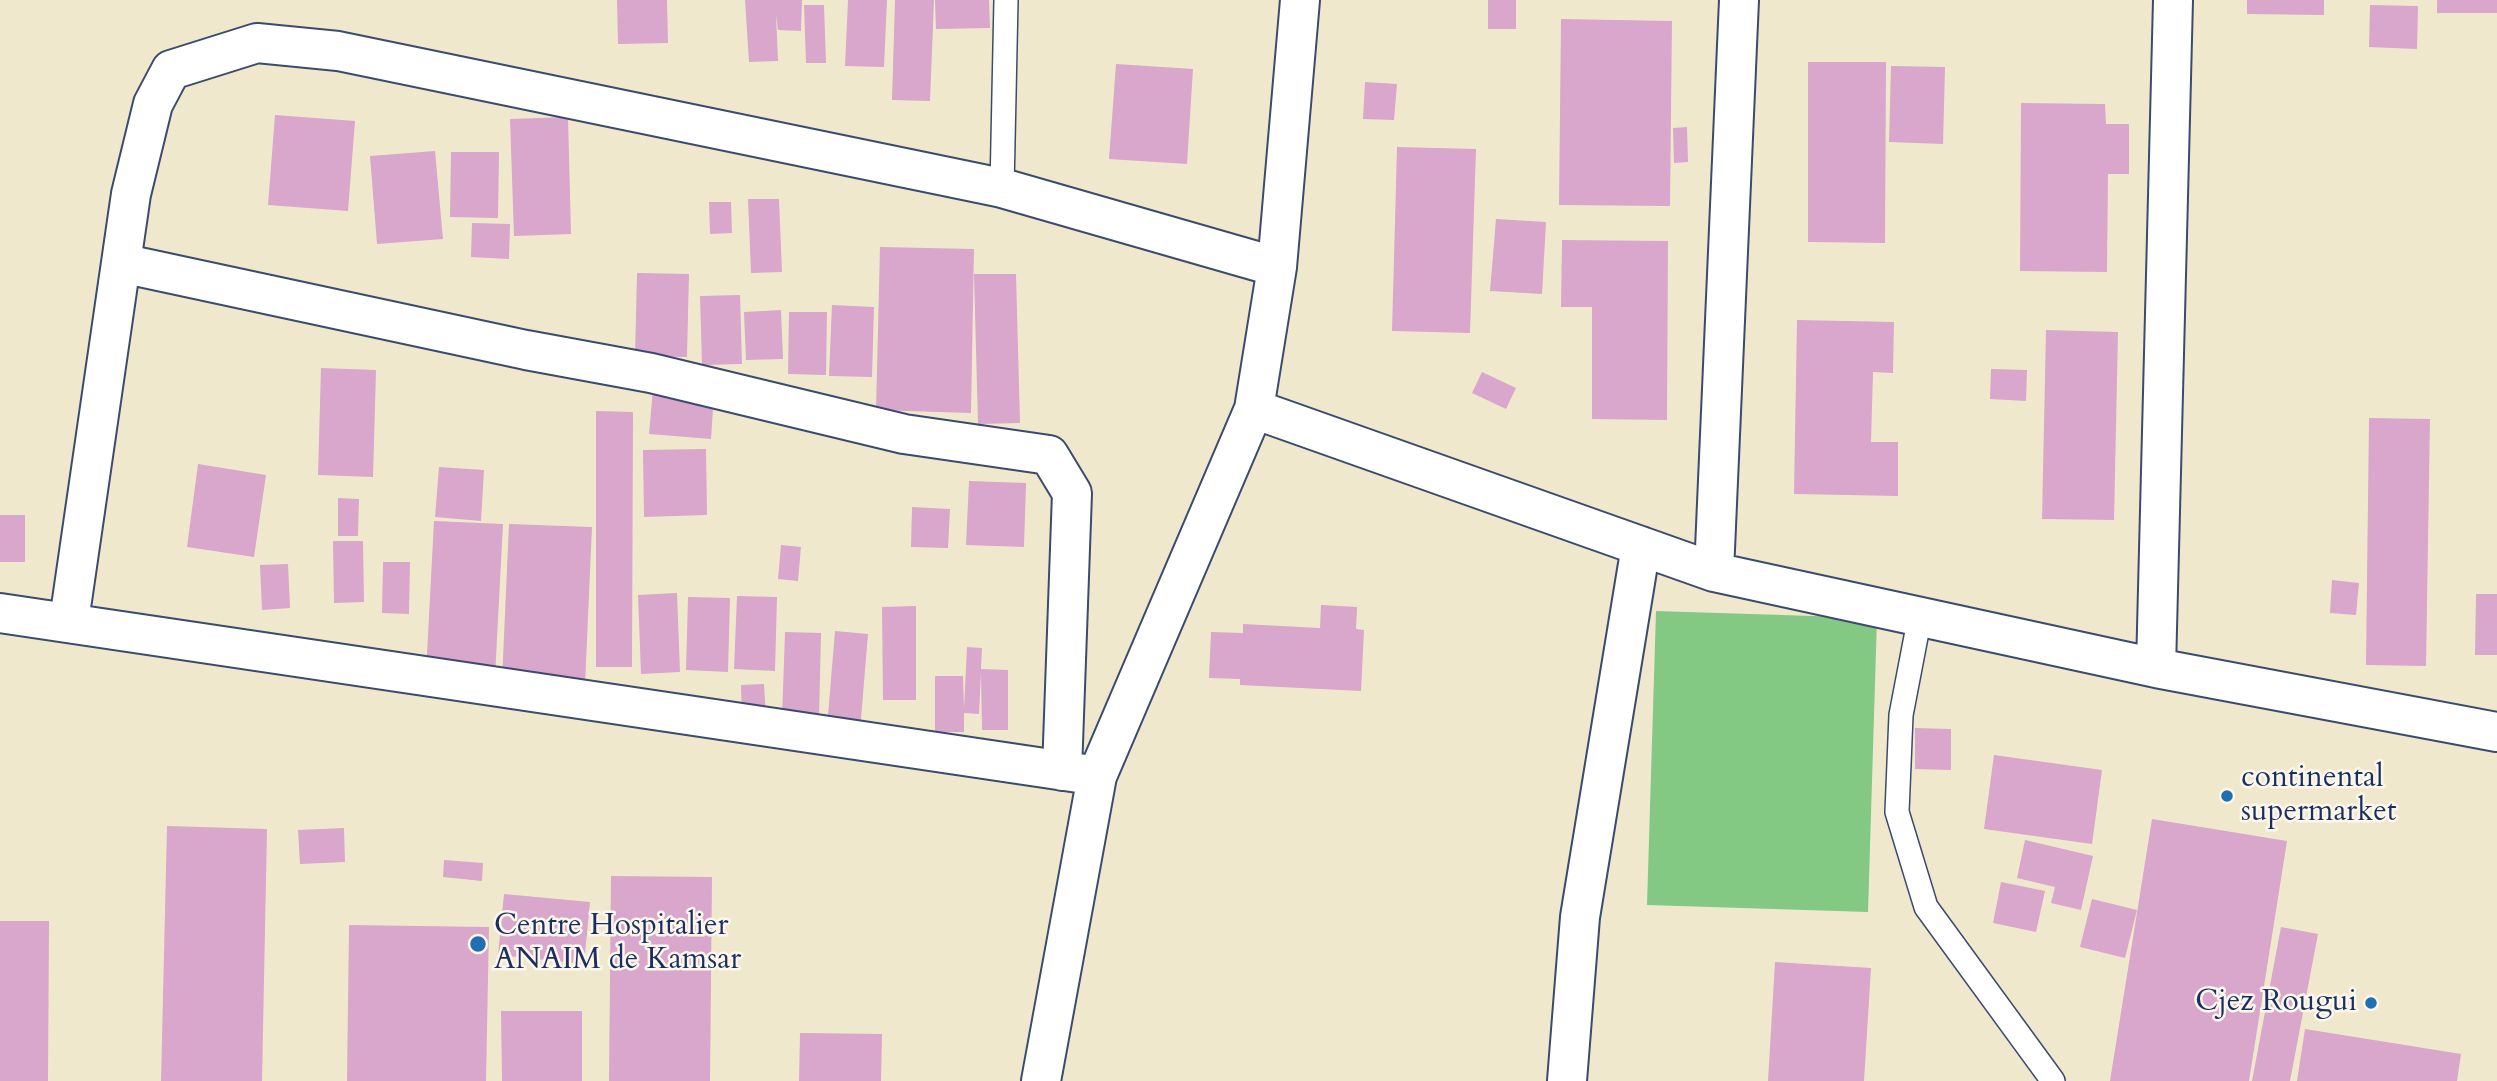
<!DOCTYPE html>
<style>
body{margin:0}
canvas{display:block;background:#f0e8cd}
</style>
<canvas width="2497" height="1081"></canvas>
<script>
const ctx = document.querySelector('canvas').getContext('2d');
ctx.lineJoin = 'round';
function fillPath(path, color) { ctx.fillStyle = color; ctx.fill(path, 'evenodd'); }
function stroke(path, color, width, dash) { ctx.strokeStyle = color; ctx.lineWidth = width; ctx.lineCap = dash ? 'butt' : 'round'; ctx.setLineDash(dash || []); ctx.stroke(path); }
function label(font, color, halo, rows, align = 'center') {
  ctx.font = font + ' Cardo,serif'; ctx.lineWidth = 5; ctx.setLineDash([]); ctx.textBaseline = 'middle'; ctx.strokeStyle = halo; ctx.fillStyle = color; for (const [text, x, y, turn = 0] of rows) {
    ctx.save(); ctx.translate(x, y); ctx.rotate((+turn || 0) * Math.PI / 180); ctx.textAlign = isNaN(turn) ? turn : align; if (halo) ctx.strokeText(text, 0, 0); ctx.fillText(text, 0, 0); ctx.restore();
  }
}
fillPath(new Path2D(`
 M1656,611l221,7 -9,294 -221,-7z`), '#84c983');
fillPath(new Path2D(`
 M617,0h50l1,43 -50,1z
 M745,0h57l-1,31 -23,-1 -2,-16 2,47 -29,1z
 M848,0h39l-3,67 -39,-1z
 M895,0h39l-4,101 -38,-1z
 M935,0h54l1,28 -54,1z
 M1488,0h28v29h-28z
 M2247,0h77v15l-77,-1z
 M2437,0h60v13h-60z
 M804,5h20l2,58h-20z
 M2370,5l48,1 -1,43 -48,-2z
 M1561,19l111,2 -2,185 -111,-1z
 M1808,62h78l-1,181 -77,-1z
 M1116,64l77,5 -6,95 -78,-5z
 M1891,66l54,1 -2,77 -54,-2z
 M1365,82l32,2 -3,36 -31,-1z
 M2021,103l84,1 1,20h23v50h-21l-1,98 -87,-1z
 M275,115l80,6 -7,90 -80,-6z
 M568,117l3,117 -57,2 -4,-117z
 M1687,127l1,35 -14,1 -1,-35z
 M1397,147l79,2 -6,184 -78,-2z
 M435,151l8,88 -66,5 -7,-88z
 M451,152h48l-1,66 -48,-1z
 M748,199h31l3,73 -31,1z
 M709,202h22l1,31 -22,1z
 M1496,219l50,3 -4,72 -52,-3z
 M472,223l38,1 -1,35 -38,-2z
 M1562,240l106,1 -1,179 -75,-1v-112h-31z
 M880,247l94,2 -3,164 -95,-3z
 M637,273l52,1 -2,83 -52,-1z
 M974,274h42l4,149 -42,1z
 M740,295l2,69 -40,1 -2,-69z
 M832,305l42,2 -2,70 -43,-1z
 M781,310l2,49 -37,1 -2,-48z
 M789,312h38l-1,63 -38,-1z
 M1797,320l97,2 -1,51 -20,-1 -2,70h27v54l-104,-2z
 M2046,330l72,2 -4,188 -72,-1z
 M321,368l55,2 -3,107 -55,-2z
 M1991,369l36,1 -1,31 -36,-2z
 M1482,372l34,16 -10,21 -34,-16z
 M653,389l61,5 -3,45 -62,-5z
 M596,411l37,1 -1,255h-36z
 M2369,418l61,1 -4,247 -60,-1z
 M706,449l1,66 -63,2 -1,-67z
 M198,464l68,11 -12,82 -67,-10z
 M439,467l45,3 -3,51 -46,-4z
 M969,481l57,2 -2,64 -58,-2z
 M338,498l21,1 -1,37h-20z
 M912,507l38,2 -2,39 -37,-1z
 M0,515h25v47h-25z
 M434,521l69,3 -8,153 -69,-4z
 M509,524l83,3 -7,158 -83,-4z
 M333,541h30l1,61 -30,1z
 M781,545l20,2 -3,34 -20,-2z
 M383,562h27l-1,52 -27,-1z
 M288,564l2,44 -28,2 -2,-45z
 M2332,580l27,3 -3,32 -26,-2z
 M677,593l3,79 -39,2 -3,-79z
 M2476,594h21v61h-22z
 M737,596l40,1 -2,74 -41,-2z
 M688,597l42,1 -2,74 -42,-2z
 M1321,605l36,2 -1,22 8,1 -3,61 -121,-6v-6l-31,-1 2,-46 32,1v-9l77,4z
 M916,606v94h-33l-1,-93z
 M835,631l33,3 -8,97 -33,-4z
 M785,632l36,1 -2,86 -37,-1z
 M967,647l15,1 -1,21 27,1v60h-26l-1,-58 -2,42 -15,-1v19h-29v-56h28l1,33z
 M764,684l2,35 -24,1 -1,-35z
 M1915,728l36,1v41l-36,-1z
 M1994,755l108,15 -10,74 -108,-15z
 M2152,819l135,22 -38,240h-139z
 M167,826l100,3 -5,252h-101z
 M344,828l1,34 -45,2 -2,-34z
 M2025,840l68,16 -12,54 -30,-7 4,-16 -38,-9z
 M444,860l39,3 -1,18 -39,-4z
 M611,876l101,1 -2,204h-101z
 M2001,882l44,9 -9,41 -43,-9z
 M504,894l86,8 -6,62 -86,-9z
 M2092,899l45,11 -12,48 -45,-11z
 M0,921h49l-1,160h-48z
 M349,925l140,2 -3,154h-139z
 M2281,927l37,7 -28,147h-38z
 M1775,962l96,6 -7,113h-96z
 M501,1011h81v70h-80z
 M2305,1029l156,25 -4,27h-160z
 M800,1033l82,1 -1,47h-82z`), '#d9a6cc');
const service = new Path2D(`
 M1002,188l4,-188
 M1920,616l-19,99 -4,97 29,95 127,174`);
const minor = new Path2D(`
 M121,263l405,87 125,23 253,61 145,21 23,38 -10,278
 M1254,409l460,163 442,96 341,64
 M1714,572l25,-572
 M0,613l1085,161
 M69,621l62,-427 22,-90 18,-34 86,-27 81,8 664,137 275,79
 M2156,668l17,-668
 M1041,1081l56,-305 157,-367 23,-142 23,-267
 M1567,1081l13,-164 61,-371`);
stroke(service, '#3b4b6f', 26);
stroke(minor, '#3b4b6f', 42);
stroke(service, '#fff', 23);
stroke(minor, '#fff', 38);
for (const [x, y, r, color] of [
 [2227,796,7,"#1f6fb2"],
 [478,944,9,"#1f6fb2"],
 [2371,1003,7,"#1f6fb2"]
]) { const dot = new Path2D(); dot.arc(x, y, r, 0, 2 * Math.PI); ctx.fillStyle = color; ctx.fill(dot); stroke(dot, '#fbf7ec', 2.5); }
label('30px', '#1b2f5e', '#fbf7ec', [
 ["continental",2241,779],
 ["supermarket",2241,813],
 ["Centre Hospitalier",494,927],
 ["ANAIM de Kamsar",494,961],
 ["Cjez Rougui",2357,1003,"right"]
], 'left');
</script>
